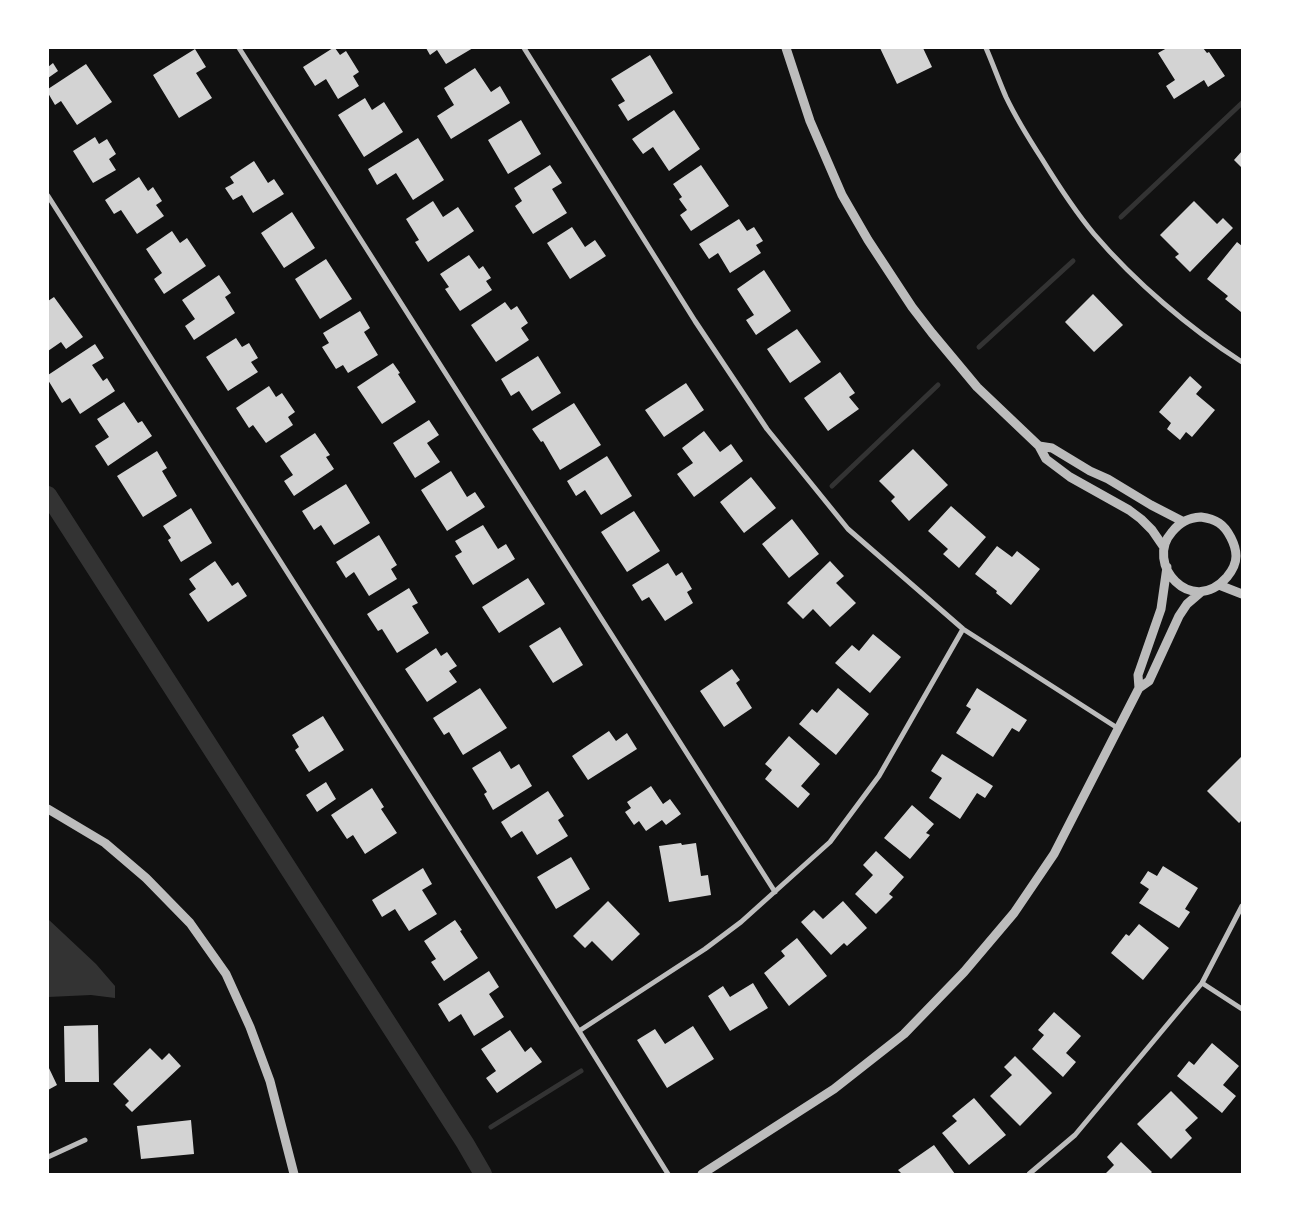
<!DOCTYPE html>
<style>
body{margin:0}
#map{position:relative;width:1290px;height:1222px;overflow:hidden;background:#111;font-family:"PT Serif",serif}
canvas{display:block}
.frame{position:absolute;inset:0;border:49px solid #fff;pointer-events:none}
</style>
<div id="map">
<canvas width="1290" height="1222"></canvas>
<div class="frame"></div>
</div>
<script>
const ctx = document.querySelector('canvas').getContext('2d');
ctx.lineJoin = 'round';
function fillPath(path, color) { ctx.fillStyle = color; ctx.fill(path, 'evenodd'); }
function stroke(path, color, width, dash) { ctx.strokeStyle = color; ctx.lineWidth = width; ctx.lineCap = dash ? 'butt' : 'round'; ctx.setLineDash(dash || []); ctx.stroke(path); }
fillPath(new Path2D(`
 M48,919l48,45 19,22v12l-24,-3 -43,2z`), '#333');
stroke(new Path2D(`
 M1121,217l121,-114
 M979,347l94,-86
 M832,486l106,-101
 M491,1127l90,-56`), '#333', 5);
stroke(new Path2D(`
 M48,495l417,648 18,31`), '#333', 18);
fillPath(new Path2D(`
 M333,48h2l5,7 6,-4 13,21 -6,4 6,10 -21,13 -12,-20 -11,7 -12,-19z
 M426,48h47l-27,16 -9,-14 -7,5z
 M880,48h43l9,19 -35,17z
 M1167,48h36l4,5 2,-1 16,24 -17,11 -4,-7 -30,19 -8,-13 9,-6 -17,-27z
 M195,49l11,18 -10,6 16,25 -33,20 -26,-43z
 M650,55l23,38 -45,28 -10,-16 7,-4 -14,-22z
 M53,63l5,8 -10,7v-11z
 M86,64l26,38 -35,23 -16,-24 -6,4 -7,-12v-4z
 M475,68l16,24 9,-6 10,17 -59,36 -14,-23 17,-11 -10,-17z
 M365,98l7,12 12,-8 19,30 -39,25 -26,-42z
 M674,110l26,39 -31,22 -16,-24 -10,7 -11,-15z
 M521,120l20,34 -33,20 -20,-34z
 M95,137l4,7 8,-5 9,15 -7,5 7,11 -23,13 -20,-32z
 M418,138l26,42 -31,20 -17,-27 -19,12 -9,-16z
 M1242,151v17l-8,-8z
 M254,161l14,22 6,-4 10,15 -31,19 -11,-18 -9,5 -8,-12 9,-5 -4,-6z
 M550,165l12,18 -10,6 15,24 -34,21 -18,-28 7,-5 -8,-13z
 M701,165l28,41 -38,25 -11,-16 7,-5 -8,-11 3,-2 -9,-13z
 M139,177l9,14 5,-4 9,14 -6,4 8,11 -27,18 -16,-24 -7,4 -9,-14z
 M433,201l10,16 15,-10 16,24 -46,31 -13,-20 4,-2 -13,-21z
 M1194,201l23,23 6,-6 10,10 -43,44 -15,-15 4,-3 -19,-19z
 M292,212l23,36 -31,20 -23,-35z
 M739,219l8,12 7,-4 9,14 -7,4 5,8 -31,20 -12,-20 -9,6 -10,-15z
 M572,227l13,20 10,-7 11,16 -36,23 -23,-36z
 M172,231l8,12 7,-5 19,28 -42,28 -10,-15 8,-6 -16,-24z
 M1237,242l5,4v64l-1,2 -16,-13 3,-3 -21,-17z
 M469,255l10,14 4,-3 8,12 -5,3 6,9 -32,21 -15,-22 4,-2 -9,-13z
 M326,259l26,40 -32,20 -25,-40z
 M764,270l27,41 -35,24 -10,-15 8,-5 -17,-26z
 M219,275l12,18 -6,4 10,16 -41,27 -9,-14 10,-7 -13,-19z
 M1093,294l30,31 -29,27 -29,-30z
 M54,297l29,40 -17,12 -5,-7 -13,9v-50z
 M505,302l6,8 6,-4 11,17 -7,5 8,12 -33,22 -25,-37z
 M360,311l10,17 -6,4 14,23 -30,18 -5,-8 -7,4 -14,-22 7,-4 -6,-10z
 M797,329l24,33 -31,21 -23,-34z
 M236,338l6,9 7,-4 9,15 -7,4 7,10 -30,19 -22,-34z
 M95,344l9,14 -12,7 11,16 4,-3 8,13 -35,23 -10,-16 -8,5 -14,-23v-5z
 M538,356l23,37 -29,18 -13,-20 -8,5 -10,-17z
 M393,363l7,10 -2,1 18,28 -34,22 -25,-37z
 M840,372l15,21 -6,4 10,12 -31,22 -24,-33z
 M1190,376l12,11 -6,7 19,16 -23,27 -6,-5 -6,8 -13,-11 4,-6 -12,-11z
 M686,383l18,27 -40,27 -19,-27z
 M269,386l7,11 6,-4 13,19 -7,5 5,8 -27,18 -13,-18 -4,3 -13,-20z
 M124,402l14,21 4,-2 10,15 -44,30 -13,-20 14,-9 -12,-18z
 M574,403l27,42 -41,25 -17,-29 -2,1 -9,-13z
 M429,420l10,15 -12,8 13,19 -25,16 -22,-35z
 M704,431l16,21 11,-8 12,17 -49,36 -17,-23 16,-11 -11,-15z
 M315,433l15,22 -4,2 8,12 -40,27 -10,-15 9,-6 -13,-19z
 M913,449l35,36 -39,36 -18,-20 4,-4 -16,-16z
 M157,451l10,17 -5,3 15,25 -34,21 -26,-41z
 M607,456l25,40 -31,19 -16,-25 -9,6 -9,-15z
 M451,471l16,26 8,-5 10,15 -38,24 -26,-41z
 M751,477l25,31 -32,25 -24,-31z
 M346,484l24,39 -36,22 -13,-20 -7,5 -12,-19z
 M951,506l35,31 -27,31 -16,-14 5,-5 -20,-18z
 M191,508l21,35 -31,19 -13,-22 3,-2 -8,-12z
 M634,511l26,40 -33,21 -26,-40z
 M792,519l27,35 -30,24 -27,-34z
 M483,525l15,24 8,-5 9,15 -42,26 -18,-29 7,-4 -7,-11z
 M379,535l18,30 -6,4 6,10 -28,17 -15,-24 -8,6 -10,-16z
 M997,546l15,11 5,-6 23,18 -29,36 -15,-12 1,-2 -22,-17z
 M215,561l17,25 6,-4 9,14 -39,26 -19,-28 7,-5 -7,-10z
 M830,561l14,15 -8,7 20,20 -26,24 -17,-18 -10,10 -16,-16z
 M668,563l8,13 6,-4 10,17 -5,3 6,11 -28,18 -16,-24 -7,4 -10,-16z
 M528,578l17,26 -46,29 -17,-26z
 M409,588l9,15 -6,3 17,27 -32,20 -15,-24 -4,2 -11,-17z
 M560,627l23,38 -30,18 -24,-37z
 M873,634l28,23 -31,36 -35,-30 17,-18 7,6z
 M436,648l5,8 6,-4 10,14 -8,5 8,11 -30,20 -22,-33z
 M732,669l8,11 -4,3 16,25 -28,19 -24,-36z
 M480,688l27,40 -44,27 -14,-23 -5,3 -11,-17z
 M838,688l31,26 -33,41 -37,-31 13,-15 5,4z
 M977,688l50,32 -8,12 -7,-4 -19,29 -37,-24 15,-24 -5,-3z
 M323,716l21,34 -35,22 -14,-22 4,-3 -7,-12z
 M609,731l7,10 11,-8 10,16 -49,31 -16,-24z
 M789,736l31,28 -19,22 9,8 -12,14 -33,-29 7,-9 -7,-6z
 M500,751l11,18 8,-5 13,22 -39,24 -9,-16 3,-2 -15,-24z
 M942,754l51,32 -8,12 -8,-5 -17,26 -31,-21 13,-20 -11,-7z
 M1242,756v64l-3,3 -32,-32z
 M326,782l10,17 -19,13 -11,-17z
 M651,786l12,18 7,-5 11,15 -15,11 -4,-5 -16,11 -7,-10 -5,4 -9,-13 6,-4 -4,-6z
 M372,788l12,19 -3,2 16,24 -32,21 -12,-19 -6,4 -16,-24z
 M548,791l16,25 -6,4 10,16 -31,19 -15,-24 -11,7 -10,-16z
 M912,805l22,19 -8,9 4,2 -20,24 -26,-21z
 M681,843l1,2 14,-2 5,33 7,-1 3,20 -42,7 -10,-56z
 M876,851l28,26 -15,17 4,3 -17,17 -21,-20 18,-19 -10,-10z
 M571,857l19,32 -34,20 -19,-32z
 M1163,866l35,22 -13,21 5,3 -11,16 -40,-25 10,-14 -9,-6 8,-12 9,5z
 M423,868l9,16 -10,6 15,24 -28,17 -14,-22 -13,8 -10,-17z
 M608,901l32,33 -28,27 -20,-20 -7,7 -12,-12z
 M843,901l24,27 -20,18 -3,-3 -13,12 -30,-33 13,-12 9,9z
 M455,920l7,10 -2,1 18,27 -34,23 -13,-19 5,-3 -12,-18z
 M1139,924l30,24 -26,32 -32,-27 15,-19 3,2z
 M797,938l30,38 -38,30 -25,-33 21,-17 -4,-5z
 M489,971l10,16 -10,7 15,23 -30,19 -13,-22 -12,8 -11,-18z
 M753,983l15,25 -38,23 -22,-35 15,-10 7,11z
 M1054,1012l27,24 -15,17 10,9 -13,15 -31,-28 12,-14 -6,-5z
 M98,1025l1,57h-34l-1,-56z
 M693,1026l21,33 -47,29 -30,-48 18,-11 10,15z
 M510,1030l15,22 6,-5 11,15 -45,31 -11,-15 10,-7 -15,-22z
 M1212,1043l27,23 -16,19 13,11 -14,17 -45,-37 12,-15 5,4z
 M150,1048l12,12 7,-7 12,13 -49,46 -7,-7 4,-4 -16,-17z
 M1015,1056l37,37 -32,33 -30,-30 22,-21 -8,-8z
 M48,1066l9,19 -9,5z
 M1171,1091l27,27 -13,12 7,8 -21,21 -34,-35z
 M974,1098l32,37 -37,30 -27,-32 15,-12 -5,-5z
 M191,1120l3,34 -53,5 -4,-33z
 M1121,1142l31,30 -2,2h-45l9,-9 -7,-8z
 M934,1145l21,29h-53l-4,-4z`), '#d3d3d3');
stroke(new Path2D(`
 M239,48l536,844
 M524,48l171,273 72,108 81,100 115,100 156,100
 M986,48c7,16 13,33 20,49 10,21 23,42 36,62 16,26 32,51 52,75 41,48 95,94 148,128
 M48,196l531,835 89,143
 M1202,983l40,26
 M579,1031l126,-82 36,-27 89,-80 49,-66 84,-147
 M48,1157l37,-17
 M1029,1174l46,-39 127,-152 40,-77`), '#bcbcbc', 5);
stroke(new Path2D(`
 M786,48l24,73 32,74 26,45 44,67 20,26 45,54 62,59 7,13 24,18 59,33 12,9 11,11 11,16
 M1039,446l13,2 38,23 18,8 43,26 31,16
 M1201,517c7,1 12,2 18,6 9,6 17,22 17,33 0,7 -4,15 -9,21 -36,41 -83,-14 -55,-45 8,-10 16,-14 29,-15z
 M1219,585l23,9
 M1139,688l-1,-13 23,-66 6,-42
 M48,809l57,34 41,35 44,45 36,51 24,53 20,54 24,93
 M702,1174l132,-85 70,-55 60,-62 50,-59 40,-59 85,-166 10,-7 30,-65 8,-12 14,-12`), '#bcbcbc', 9);
</script>
